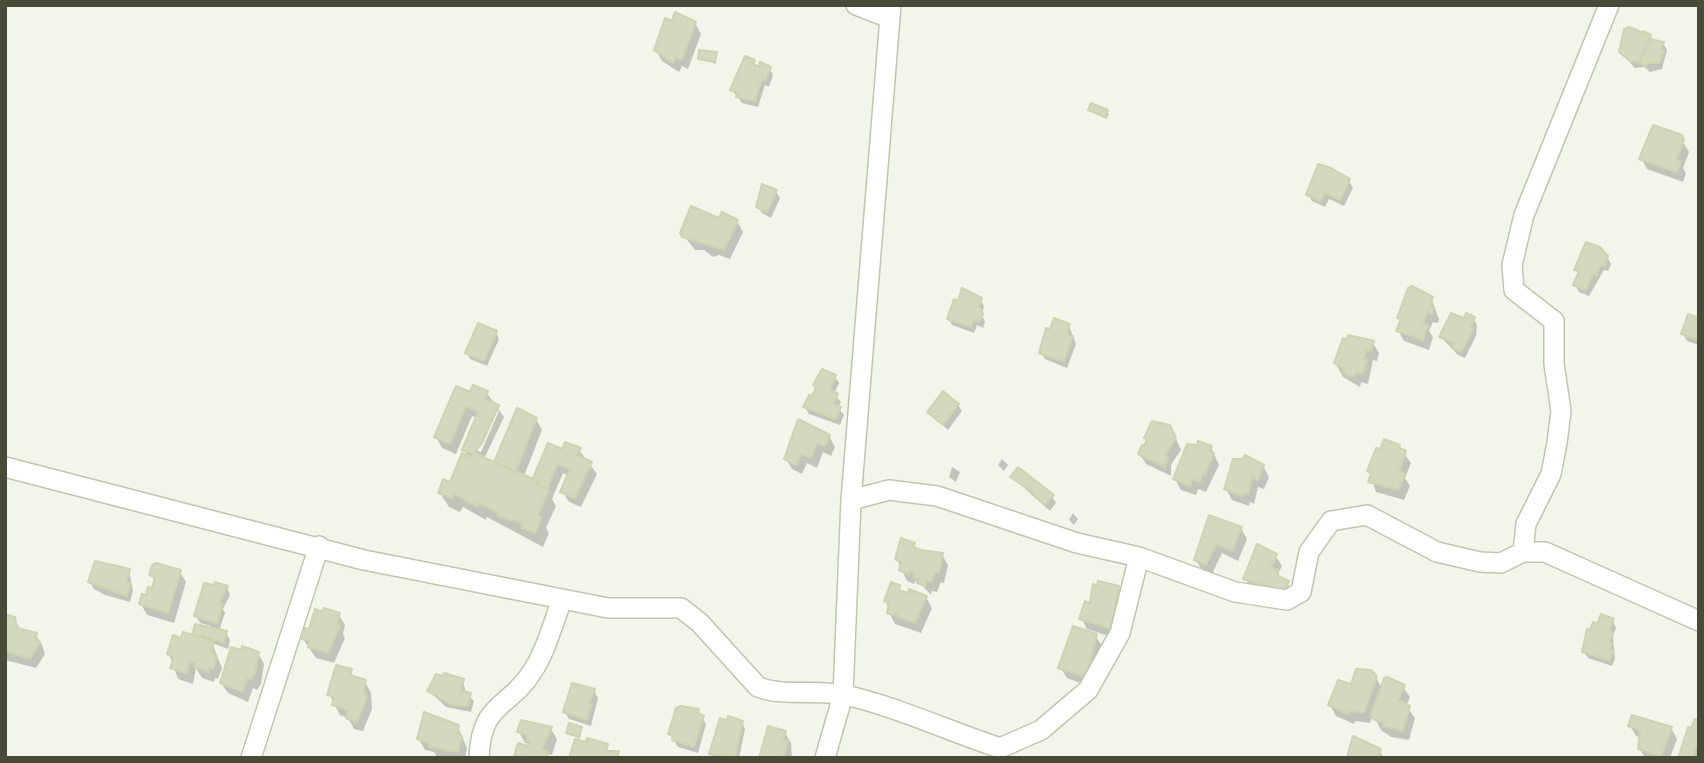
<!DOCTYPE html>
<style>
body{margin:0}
#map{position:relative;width:1704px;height:763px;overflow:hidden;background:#f2f6ea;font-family:"DM Sans",sans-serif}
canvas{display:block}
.frame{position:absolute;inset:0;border:7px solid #474b37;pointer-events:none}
</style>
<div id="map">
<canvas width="1704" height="763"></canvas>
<div class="frame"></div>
</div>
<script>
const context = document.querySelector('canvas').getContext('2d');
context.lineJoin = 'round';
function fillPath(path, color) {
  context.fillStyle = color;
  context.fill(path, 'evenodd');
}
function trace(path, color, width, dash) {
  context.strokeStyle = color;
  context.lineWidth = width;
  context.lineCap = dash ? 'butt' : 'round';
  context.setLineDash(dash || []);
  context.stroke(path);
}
const shadow = new Path2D(`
 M672 23H695L701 34 688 69 682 66 679 72 662 61 656 50Z
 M1649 36 1652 41 1663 43 1667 50 1662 69 1650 72 1644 67 1635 68 1621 52Z
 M715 54 716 64 699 58Z
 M753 61 757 68H769L773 75 769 87 765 85 758 107 742 103 732 90Z
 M1090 110 1107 111 1109 114 1106 119Z
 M1680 137 1689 152 1683 168 1686 173 1683 182 1647 169 1641 158Z
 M1349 181 1353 188 1344 206 1329 199 1325 207 1312 201 1308 194Z
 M776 191 780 198 771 218 762 213 758 207Z
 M720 220 737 221 743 232 730 259 719 255 713 257 704 250H695L682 233Z
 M1607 257 1611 264 1608 271 1604 270 1589 296 1579 292 1575 285 1579 275 1576 270Z
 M963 290 980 299 984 306 982 315 985 322 983 328 977 325 974 333 952 325 949 319Z
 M1431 298 1439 319 1438 323 1433 322 1429 331 1433 337 1429 350 1404 341 1398 330 1401 322 1399 318Z
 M1473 318 1477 325 1476 336 1465 358 1458 355 1441 337Z
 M1699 320V345L1687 341 1683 334Z
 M1069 326 1076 344 1067 368 1045 359 1041 353Z
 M496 332 499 339 487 366 470 359 467 353Z
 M1344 340 1373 343 1379 353 1377 361 1373 360 1368 384 1361 382 1360 387 1343 377 1337 366Z
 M835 377 839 383 834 394 841 402 838 408 844 415 840 425 809 414 805 407Z
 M487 393 504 417 484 459 495 464 536 419 542 430 524 476 534 481 549 445 563 451 579 450 597 474 581 507 569 502 562 491 569 476 563 473 552 499 556 506 546 528 549 533 543 547 487 517 486 520 463 507 460 512 449 507 440 493 451 485 468 458 464 450 477 418 472 416 456 454 442 448 436 437 471 394ZM495 411H499L481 452 477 451Z
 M958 405 962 411 948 430 929 412Z
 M1172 430 1181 450 1171 465V476L1146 464 1140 454Z
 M829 436 835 447 831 456 823 452 817 468 807 463 802 474 792 469 786 459Z
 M1399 446 1411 463 1405 478 1410 486 1404 500 1376 492 1369 471Z
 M1211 447 1219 465 1206 492 1198 489 1196 495 1181 490 1175 479Z
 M1002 459 1008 465 1004 471 998 465Z
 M1263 466 1269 477 1264 489 1258 487 1254 504 1250 502 1249 506 1232 500 1226 489Z
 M952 467 960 472 956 482 949 477Z
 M1012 477 1052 496 1056 503 1050 511Z
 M1073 513 1078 519 1074 525 1069 520Z
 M1210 517 1241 528 1247 539 1238 561 1222 553 1212 574 1202 571 1196 560Z
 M914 544 917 550 942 555 948 565 944 583 941 582 937 592 932 591 931 595 919 582 915 581 914 584 907 581 897 559Z
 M1275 555 1282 566 1278 574 1294 593 1251 589 1245 578Z
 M129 570 133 591 130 602 105 595 94 589 90 582Z
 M180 572 186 582 174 623 147 615 141 604 155 582 151 574Z
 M899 587 902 592 926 597 932 608 921 633 895 624 889 613 886 601Z
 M227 588 230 595 223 609 225 613 219 631 226 633 230 640 228 649 212 643 222 668 218 679 215 678 214 682 202 678 196 668 193 684 178 679 169 654 182 640 196 638 194 634 210 629 211 626 200 623 196 616Z
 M1118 588 1124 599 1118 639 1087 629 1081 618 1098 589Z
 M5 615 14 618 20 629 36 635 42 645 45 654 36 668 5 660Z
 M339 615 345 625 343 634 345 638 334 663 316 658 303 639 310 631Z
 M1613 621 1616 628 1613 636 1615 659 1612 666 1588 658 1584 652 1598 626Z
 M1095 635 1102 646 1091 687 1067 678 1060 667Z
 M258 653 264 664 261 684 257 690 253 688 248 702 228 693 221 683Z
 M350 671 355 679 365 682 371 693 372 709 363 731 354 729 348 718 340 715 329 694Z
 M1376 677 1382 689 1403 687 1410 697 1406 706 1415 718 1409 740 1391 737 1381 730 1373 714 1370 723 1355 721 1354 724 1336 716 1330 705 1352 687Z
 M463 681 466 693 474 701 471 712 446 707 429 691Z
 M594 691 598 698 591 726 569 719 565 712Z
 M698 711 706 724 698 753 678 747 670 734Z
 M742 722 745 729 739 758H714L711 754Z
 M1699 723 1698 758H1682L1681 755Z
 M1630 726 1671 728 1677 739 1670 758H1645L1640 749 1641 738 1636 736Z
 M458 727 467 748 465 758 437 757 434 752 425 750 419 739Z
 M551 729 557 739 552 755 548 754 550 758H517L516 756 530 744 525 743 519 732Z
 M581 729 580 739 568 733Z
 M785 733 791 743 792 758H760Z
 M1380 750 1383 758 1349 756Z`);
const building = new Path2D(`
 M675 12 696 22 682 60 676 57 673 63 654 50 665 18 672 21Z
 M1629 27 1641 32 1642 35 1643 31 1651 35 1639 62 1630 61 1619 52 1624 29Z
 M1650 39 1664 42 1661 49 1664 51 1659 63H1648L1646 66 1640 63Z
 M699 50 717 52 715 62 698 59Z
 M745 56 755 60 753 64 759 67 760 62 771 67 765 81 762 79 755 101 736 97 738 93 730 90Z
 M1091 103 1108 110 1105 117 1088 110Z
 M1653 125 1682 135 1684 140 1676 160 1681 161 1677 172 1639 159Z
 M1318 164 1331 168 1350 179 1340 200 1325 193 1321 201 1306 195Z
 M762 184 777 190 767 212 756 207Z
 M691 206 719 218 722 212 738 220 724 250 682 237 680 233Z
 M1586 242 1600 247 1608 256 1605 266 1601 264 1597 275 1593 274 1586 290 1573 285 1579 271 1574 270Z
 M1412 286 1433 297 1430 306 1434 307 1432 314 1427 312 1423 323 1428 325 1423 340 1396 331 1401 319 1397 318 1408 288Z
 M962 288 982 298 979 306 983 314 979 322 974 319 971 327 947 319 954 299 958 301Z
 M1451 313 1464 318 1466 313 1475 317 1471 327 1474 328 1461 352 1452 348 1454 343 1439 337Z
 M1688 314 1699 318V340L1681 334Z
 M1054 318 1070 324 1067 334 1073 336 1064 362 1039 353 1046 328 1050 329Z
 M478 323 497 331 484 361 465 353Z
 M1348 335 1374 341 1371 351 1367 350 1364 359 1368 360 1362 374 1356 372 1354 377 1342 373 1344 369 1334 363 1343 338 1347 340Z
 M822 369 836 375 830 390 838 394 834 404 841 407 836 419 803 407 809 395 812 396 816 387 813 385Z
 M473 385 488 391 485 399 499 405 482 443 474 454 462 450 478 412 466 406 450 444 434 437 456 386 470 392Z
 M943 391 959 404 943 425 927 412Z
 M517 408 537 418 516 471 494 462Z
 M798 419 830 435 825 446 817 443 811 458 801 454 796 465 784 459Z
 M1152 421 1170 425 1176 438 1165 455 1168 457 1165 467 1138 454 1142 445 1144 446 1147 439 1144 438Z
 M1384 439 1400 445 1399 448 1406 451 1399 471 1405 474 1398 490 1368 482 1371 473 1367 471 1376 448 1380 449Z
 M1198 441 1212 446 1210 452 1214 453 1205 474 1203 473 1200 482 1192 479 1190 486 1173 479 1187 444 1197 445Z
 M565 442 581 448 577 455 592 462 575 498 560 492 570 469 557 464 547 489 537 484 538 481 533 478 548 443 562 449Z
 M462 453 471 457 474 453 538 481 537 484 549 490 538 515 542 517 535 533 521 528 522 523 497 516 499 513 479 503 478 507 454 494 452 498 438 493 443 479 450 482Z
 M1245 455 1264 465 1258 480 1252 477 1248 494 1244 493 1243 496 1224 489 1233 459H1243Z
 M1018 467 1054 495 1045 505 1033 495 1034 493 1010 477Z
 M1209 515 1242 527 1232 551 1216 544 1206 565 1194 560Z
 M901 538 915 543 913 547 921 550 943 553 939 573 935 572 931 582 926 581 925 586 917 583 920 579 913 577 915 573 909 571V575L899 570 901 562 895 559Z
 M1257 544 1277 554 1271 567 1278 570V576L1289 581 1285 592 1243 579Z
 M95 561 130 569 126 582 130 583 127 596 88 582Z
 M156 563 181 570 168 613 139 604 142 594 146 595 148 587 152 588 155 577 149 575 152 565Z
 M1098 581 1119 586 1112 629 1079 619 1085 601 1090 603 1093 584 1097 586Z
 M215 582 228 586 219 603 223 604 217 623 194 616 204 583 214 585Z
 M891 582 900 585 899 590 908 593 909 589 927 596 915 623 896 616 898 612 893 615 887 613 889 603 884 601Z
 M324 608 340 613 337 625 340 626 328 653 308 647 310 641 302 639 305 628 309 629 315 609 322 612Z
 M5 614 15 617 17 628 37 633 35 640 40 642 30 659 5 651Z
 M1601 614 1614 619 1609 631 1613 633 1609 642 1612 644 1609 650 1613 651 1609 660 1582 652 1587 629 1590 630 1593 622 1597 624Z
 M195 624 227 631 224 643 202 635 201 637 192 635Z
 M1073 626 1097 634 1086 677 1058 668Z
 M183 632 214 642 211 651 217 656 213 669 209 668 208 672 194 667 195 662 190 661 187 674 170 668 174 657 167 654 173 635 181 638Z
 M242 646 259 652 255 673 251 680 247 678 243 692 220 683 231 647 241 650Z
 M336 665 352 669 350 675 366 680 364 690 367 697 357 722 346 718 348 710 332 705 334 697 327 695Z
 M1356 669 1371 670 1377 676 1364 713 1350 711 1348 714 1328 705 1338 680 1351 684Z
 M444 673 464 679 460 696 464 691 471 693 468 706 452 705 427 691 436 674 443 676Z
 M1387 677 1405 685 1398 700 1410 706 1403 731 1383 726 1384 723 1373 719 1371 715 1384 678Z
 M572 683 595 689 589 703 592 704 587 720 563 712Z
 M681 706 699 709 698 713 704 716 694 747 672 740 673 736 668 734 676 708Z
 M424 712 459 725 457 734 462 736 458 752 429 747V743L417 739Z
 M1632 715 1672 727 1661 757 1638 749 1640 730 1628 726Z
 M728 716 743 721 735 758 709 754 720 718 727 720Z
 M1695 719 1699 721V748L1696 747 1692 758H1684L1679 756 1688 727 1691 728Z
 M521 720 552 727 542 749 548 751 546 758 514 756 518 743 528 746 530 741 526 740 527 735 517 732Z
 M569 723 582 727 579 737 566 733Z
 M768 726 786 731 783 740 788 741 783 758H759Z
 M1353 736 1381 749 1378 755 1381 758 1347 757Z
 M587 738 608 744 606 751H619L617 758H569L575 739 586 742Z`);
const minor = new Path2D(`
 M856 5 889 18
 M5 467 364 560 608 608H681L700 623 758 687C785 697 816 689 845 695 898 707 948 731 1000 748L1041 730 1088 690 1120 633 1139 557 1235 592 1287 600 1301 592 1309 552 1331 521 1367 515 1437 552 1480 562 1501 563 1523 552H1545L1699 621
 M851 500 889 490 937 496 1077 543 1139 557
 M1523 552 1526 524 1551 474 1557 443 1561 411 1554 364V321L1514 290 1512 265 1524 215 1609 5
 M251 758 319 546
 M479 758C481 701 510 708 532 672 546 651 553 623 562 600
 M825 758 843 695 851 500 891 5`);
fillPath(shadow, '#0003');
fillPath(building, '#d3d9be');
trace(building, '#cdd4b0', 2);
trace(minor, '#c0c6ae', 22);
trace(minor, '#fff', 19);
</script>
